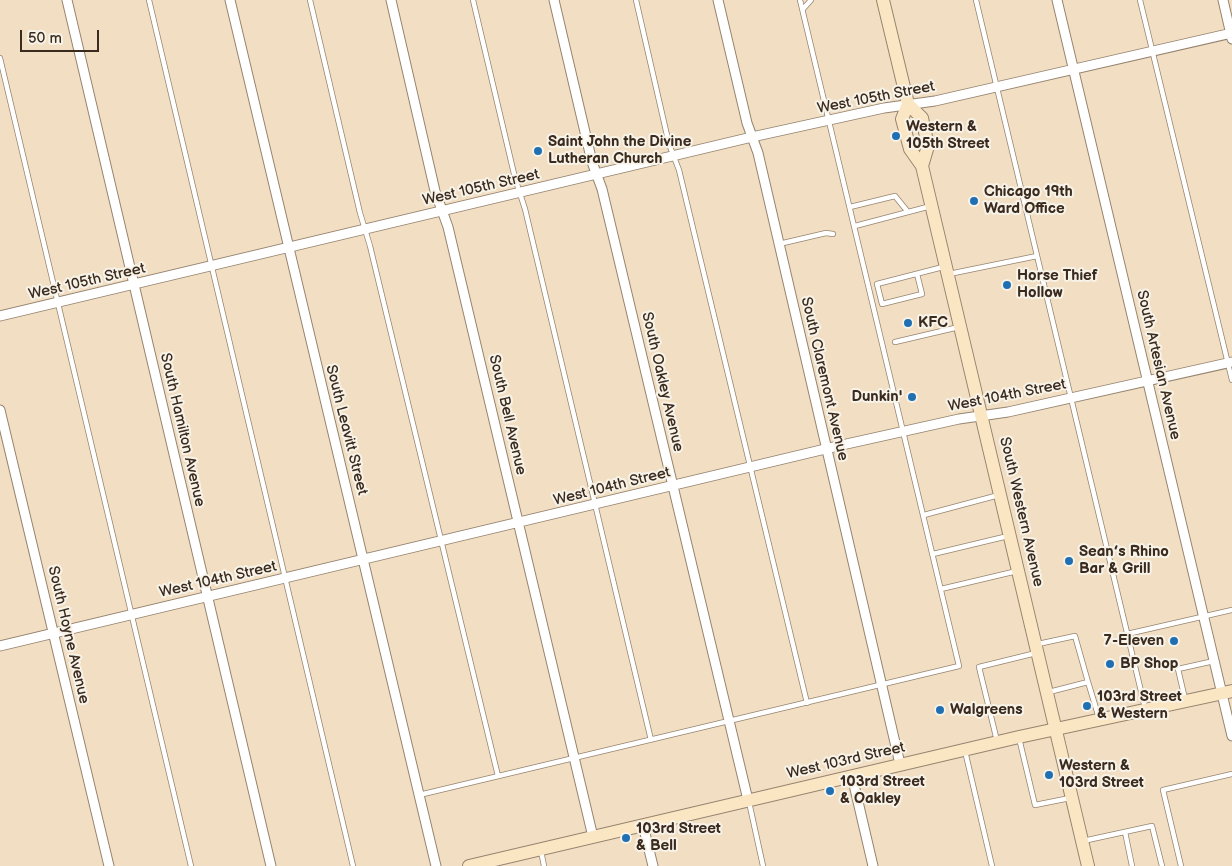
<!DOCTYPE html>
<meta charset="utf-8">
<style>
body{margin:0}
#map{position:relative;width:1232px;height:866px;overflow:hidden;background:#f2dfc3;font-family:"Balsamiq Sans",sans-serif}
canvas{display:block}
.scale{position:absolute;left:20px;top:30px;width:79px;height:22px;box-sizing:border-box;border:2px solid #3b2a1e;border-top:0;padding-left:6px;font-size:15px;line-height:18px;white-space:nowrap;color:#3b2a1e;-webkit-text-stroke:4px #f7f3e8;paint-order:stroke}
</style>
<div id="map">
<canvas width="1232" height="866"></canvas>
<div class="scale">50 m</div>
</div>
<script>
const context = document.querySelector('canvas').getContext('2d');
context.lineJoin = 'round';
function trace(path, color, width, dash) {
  context.strokeStyle = color;
  context.lineWidth = width;
  context.lineCap = dash ? 'butt' : 'round';
  context.setLineDash(dash || []);
  context.stroke(path);
}
function label(font, color, halo, rows, align = 'center') {
  context.font = font + ' "Balsamiq Sans",sans-serif';
  context.lineWidth = 4;
  context.setLineDash([]);
  context.textBaseline = 'middle';
  context.strokeStyle = halo;
  context.fillStyle = color;
  for (const [text, x, y, turn = 0] of rows) {
    context.save();
    context.translate(x, y);
    context.rotate((+turn || 0) * Math.PI / 180);
    context.textAlign = isNaN(turn) ? turn : align;
    if (halo) context.strokeText(text, 0, 0);
    context.fillText(text, 0, 0);
    context.restore();
  }
}
const lane = new Path2D(`
 M149 0 353 866
 M310 0 360 213 370 246 498 776
 M473 0 515 178 525 209 651 740
 M636 0 669 144 679 170 807 703
 M976 0 1145 708
 M1140 0 1232 380
 M803 9 811 0
 M0 58 191 866
 M850 207 895 196 908 212
 M855 226 931 206
 M779 244 826 233 833 234
 M917 274 922 294 882 304 877 284 943 267
 M949 274 1037 256
 M895 342 959 327
 M924 515 999 495
 M933 554 1008 536
 M941 589 1017 571
 M1127 634 1232 610
 M1038 644 1075 636 1088 682
 M1049 692 1088 682 1099 718
 M1185 699 1178 669 1214 661
 M1019 738 1035 805 1070 798
 M997 741 979 667 1036 653
 M965 751 992 866
 M419 795 959 666 800 0
 M749 802 763 866
 M1125 832 1132 866
 M1083 841 1152 826 1162 866
 M541 851 544 866
 M1181 866 1163 790 1232 774`);
const street = new Path2D(`
 M67 0 271 866
 M230 0 436 866
 M391 0 435 191 448 227 593 837
 M554 0 592 162 602 189 748 800
 M718 0 747 123 758 153 900 764
 M1057 0 1232 736
 M1223 0 1232 39
 M0 316 752 137 884 108 935 101 1232 33
 M0 410 109 866
 M0 646 842 445 959 419 1008 412 1232 362
 M852 776 873 866
 M643 825 653 866`);
const secondary = new Path2D(`
 M883 0 908 104 902 119 910 149 922 166 1088 866
 M908 104 922 118 928 146 922 166
 M469 866 1019 737 1232 691`);
const markers = [
 [896,136,5,"#1f6fb2"],
 [538,151,5,"#1f6fb2"],
 [974,201,5,"#1f6fb2"],
 [1007,285,5,"#1f6fb2"],
 [908,323,5,"#1f6fb2"],
 [912,397,5,"#1f6fb2"],
 [1069,561,5,"#1f6fb2"],
 [1174,641,5,"#1f6fb2"],
 [1110,664,5,"#1f6fb2"],
 [1087,706,5,"#1f6fb2"],
 [940,710,5,"#1f6fb2"],
 [1049,775,5,"#1f6fb2"],
 [830,791,5,"#1f6fb2"],
 [626,838,5,"#1f6fb2"]
];
const streetNames = [
 ["West 105th Street",876,98,-11],
 ["West 105th Street",481,188,-13],
 ["West 105th Street",87,282,-13],
 ["South Artesian Avenue",1158,365,77],
 ["South Claremont Avenue",824,379,77],
 ["South Oakley Avenue",662,382,77],
 ["West 104th Street",1007,396,-11],
 ["South Bell Avenue",507,415,77],
 ["South Hamilton Avenue",182,430,77],
 ["South Leavitt Street",346,430,76],
 ["West 104th Street",612,487,-14],
 ["South Western Avenue",1021,512,77],
 ["West 104th Street",218,580,-13],
 ["South Hoyne Avenue",68,635,77],
 ["West 103rd Street",846,761,-13]
];
const poiNames = [
 ["Western &",906,127],
 ["105th Street",906,144],
 ["Saint John the Divine",548,142],
 ["Lutheran Church",548,159],
 ["Chicago 19th",984,192],
 ["Ward Office",984,209],
 ["Horse Thief",1017,276],
 ["Hollow",1017,293],
 ["KFC",918,323],
 ["Dunkin'",902,397,"right"],
 ["Sean’s Rhino",1079,552],
 ["Bar & Grill",1079,569],
 ["7-Eleven",1164,641,"right"],
 ["BP Shop",1120,664],
 ["103rd Street",1097,697],
 ["& Western",1097,714],
 ["Walgreens",950,710],
 ["Western &",1059,766],
 ["103rd Street",1059,783],
 ["103rd Street",840,782],
 ["& Oakley",840,799],
 ["103rd Street",636,829],
 ["& Bell",636,846]
];
trace(lane, '#968470', 6);
trace(street, '#968470', 11);
trace(secondary, '#968470', 14);
trace(lane, '#fff', 4.5);
trace(street, '#fff', 9);
trace(secondary, '#fbe6c4', 12);
for (const [x, y, r, color] of markers) {
  const dot = new Path2D();
  dot.arc(x, y, r, 0, 2 * Math.PI);
  context.fillStyle = color;
  context.fill(dot);
  trace(dot, '#f7f3e8', 2);
}
label('15px', '#3b2a1e', '#f7f3e8', streetNames);
label('bold 15px', '#3b2a1e', '#f7f3e8', poiNames, 'left');
</script>
